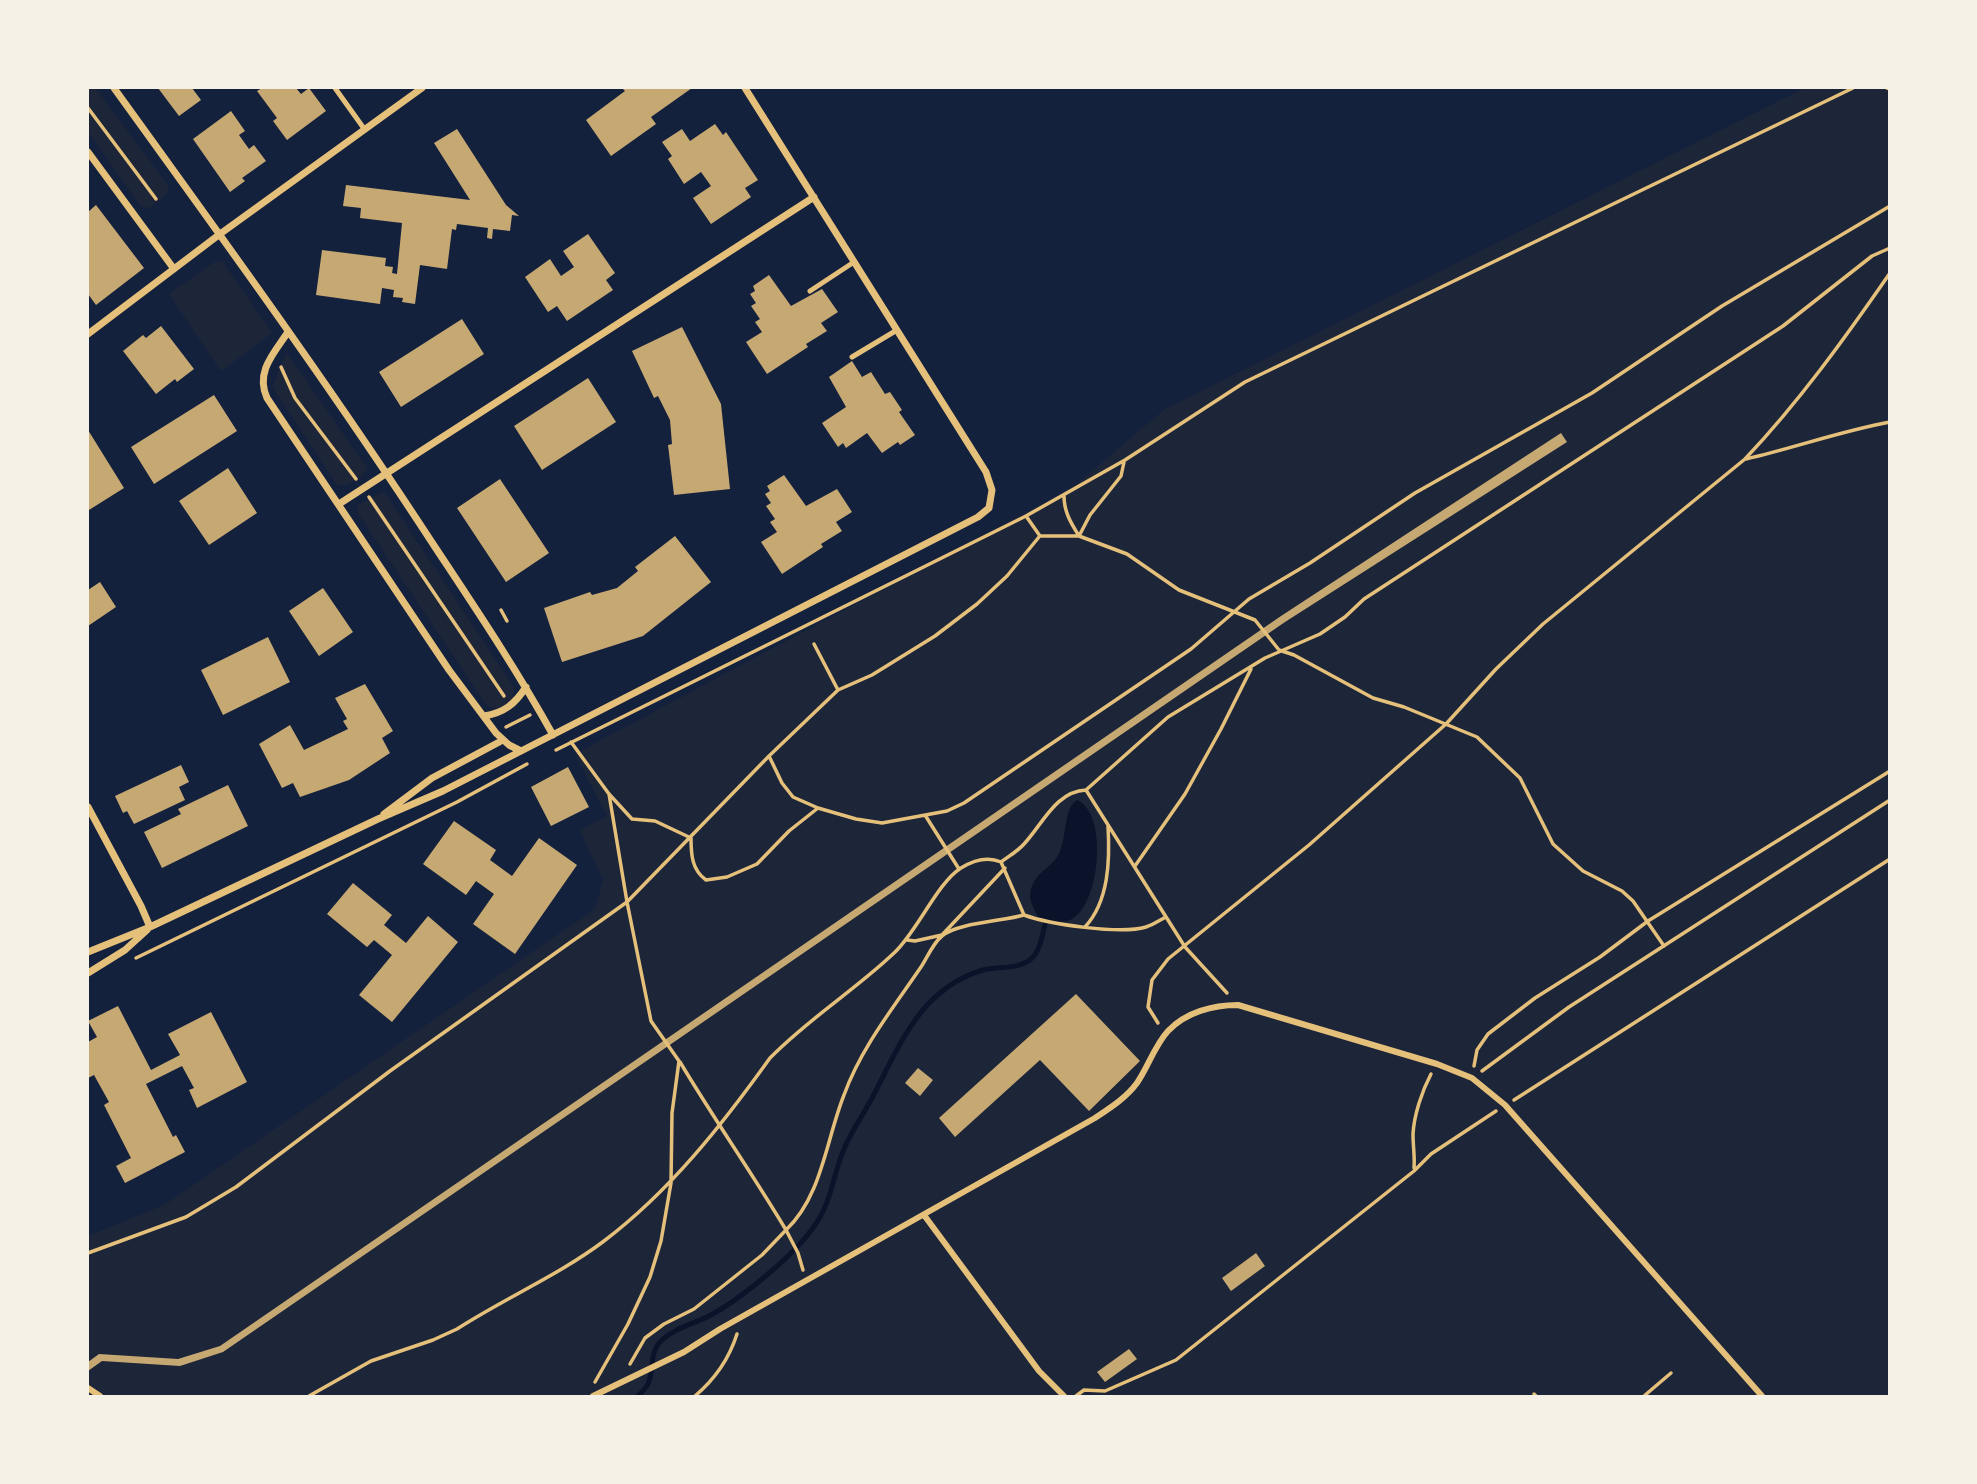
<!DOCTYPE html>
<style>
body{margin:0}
#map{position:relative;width:1977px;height:1484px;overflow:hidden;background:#14213d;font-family:"Titillium Web",sans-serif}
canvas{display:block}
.frame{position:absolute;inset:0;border:89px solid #f6f1e7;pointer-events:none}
</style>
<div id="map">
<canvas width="1977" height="1484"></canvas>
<div class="frame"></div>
</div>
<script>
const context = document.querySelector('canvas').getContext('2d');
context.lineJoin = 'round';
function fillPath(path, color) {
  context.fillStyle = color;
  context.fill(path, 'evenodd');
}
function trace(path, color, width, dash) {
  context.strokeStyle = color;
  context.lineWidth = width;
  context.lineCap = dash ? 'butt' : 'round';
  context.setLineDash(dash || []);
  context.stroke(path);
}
const green = new Path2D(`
 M88 88H96L169 187 167 194 149 208 141 207 88 132Z
 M1805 88H1889V1396H88V1236L164 1205 595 909 603 880 580 830 607 816 575 754 1072 488 1165 409Z
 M216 261 223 262 272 333 221 371 169 294Z
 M287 353 367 468C363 478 347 487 337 485L272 387Z
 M382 492 385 493 513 686C518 698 506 708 495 709L487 706 357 512 358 505Z`);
const water = new Path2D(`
 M1077 800C1109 813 1100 908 1070 920 1061 924 1048 919 1038 917 1033 906 1027 899 1032 886 1037 872 1050 868 1057 857 1068 841 1062 809 1077 800Z`);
const stream = new Path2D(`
 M638 1396C641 1393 646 1388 648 1384 655 1369 648 1353 662 1340 675 1328 693 1324 709 1316 741 1299 792 1257 813 1228 833 1200 832 1177 844 1149 851 1132 863 1115 872 1098 889 1066 904 1030 929 1003 944 988 962 976 983 970 999 966 1021 970 1033 957 1042 947 1043 929 1047 917`);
const building = new Path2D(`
 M158 88H192L201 100 179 116Z
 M262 88H296L301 94 309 88 326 111 287 140 273 121 277 118 257 91Z
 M622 88H692L651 117 656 124 611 156 586 120 625 91Z
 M231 111 245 131 239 135 249 149 254 145 266 161 242 178 245 181 230 192 193 139Z
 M715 124 723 135 726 132 758 180 745 188 751 197 711 224 693 198 711 186 701 172 684 184 668 159 672 156 662 142 682 129 690 141Z
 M457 129 506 205 519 216 512 215 510 231 493 229 492 239 487 238 488 228 457 224 456 230 452 229 447 269 420 265 415 304 402 302 403 298 393 297 394 290 382 288 380 304 316 295 322 250 386 258 385 266 393 267 392 273 397 274 402 223 360 218 361 208 343 206 346 185 470 200 434 143Z
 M96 205 144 268 96 305 88 294V212Z
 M588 234 615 273 606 280 613 290 567 321 557 306 548 312 525 277 550 259 561 276 574 267 563 251Z
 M769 275 791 306 822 289 838 312 821 323 827 331 806 344 808 347 767 374 746 342 762 332 755 322 760 319 751 306 756 303 750 294 755 291 753 286Z
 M462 319 484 354 401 407 379 372Z
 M161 326 194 369 177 382 175 379 156 394 123 351 143 335 146 338Z
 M682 327 721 404 730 489 674 495 668 445 672 444 670 420 658 396 654 398 632 351Z
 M852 361 862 377 871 372 885 394 890 392 902 410 899 412 915 435 900 445 898 442 882 453 867 433 846 448 843 443 838 447 822 423 846 407 829 377Z
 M588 378 616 422 542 470 514 426Z
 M214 395 237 431 154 484 131 447Z
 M88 430 124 488 89 510 88 507Z
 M1561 433 1567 442 1285 622 223 1352 180 1366 102 1361 88 1371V1362L99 1354 178 1359 220 1346 1281 616Z
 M228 468 257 513 209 545 179 501Z
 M784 475 806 506 837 489 852 512 836 522 842 531 821 544 823 547 782 574 761 542 777 532 770 522 775 519 766 506 771 503 765 494 770 491 767 486Z
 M500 479 549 553 506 582 457 508Z
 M675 536 711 582 643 636 562 662 544 608 590 592 592 595 617 588 638 571 635 567Z
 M100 582 116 607 88 626V590Z
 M323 588 353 632 319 656 289 611Z
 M268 637 290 682 223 715 201 670Z
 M365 684 393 731 382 738 390 753 349 780 300 797 293 783 282 788 259 744 290 725 304 750 348 729 343 721 347 719 335 698Z
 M181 765 189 782 179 787 185 800 134 824 127 811 123 813 115 796Z
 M568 767 589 807 551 826 531 787Z
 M228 785 248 826 162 868 144 832 181 814 178 809Z
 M454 821 496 850 490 860 512 876 539 838 577 865 515 954 473 924 494 894 476 881 466 895 423 864Z
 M353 883 392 915 384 925 406 943 428 916 458 942 392 1022 359 995 392 955 374 940 367 947 327 914Z
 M1076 994 1140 1061 1089 1111 1040 1060 955 1137 939 1118Z
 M118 1006 151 1070 180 1055 168 1034 211 1012 247 1082 197 1108 189 1090 194 1088 182 1066 146 1084 173 1137 176 1135 185 1152 125 1183 116 1166 131 1158 104 1105 109 1102 94 1075 88 1078V1042L97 1037 88 1021Z
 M918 1068 933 1080 920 1096 905 1083Z
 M1256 1253 1265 1266 1231 1291 1222 1278Z
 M1129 1349 1137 1359 1105 1382 1097 1372Z`);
const path = new Path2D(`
 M1887 88 1890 89
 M88 108 156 199
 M281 367 295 398 356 479
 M1746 459C1794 448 1841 431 1890 422
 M1064 496C1064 512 1071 523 1079 536L1090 515 1121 476 1124 462
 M369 497 504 696
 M1026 516 1125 460 1245 382 1853 88
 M501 610 507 621
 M814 644 838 690
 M506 727 530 715
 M571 742 609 794 632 819 655 821 691 838C691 855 692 870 706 880L727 877 757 864 789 831 818 808
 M556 750 1026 516 1040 536H1079L1127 554 1179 590 1255 620 1279 650 1294 655 1373 698 1404 707 1477 737 1520 778 1553 844 1583 871 1622 891 1633 901 1664 946
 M769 756 838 690 872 675 935 636 977 604 1007 576 1039 537
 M1086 790 1185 947 1227 993
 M925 815 959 869
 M1001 862 1024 915C1049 924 1120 935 1146 927 1153 925 1160 920 1166 917
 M1135 866 1185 794 1221 729 1251 669
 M1085 927C1109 901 1110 860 1108 826
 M907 940 915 941 942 935 1005 868
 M136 958 457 802 527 764
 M1158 1023 1148 1007 1152 980 1168 959 1309 845 1446 724 1496 669 1543 624 1745 459C1799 402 1845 338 1890 273
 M680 1062C714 1119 752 1173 786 1230 822 1196 826 1140 844 1095 861 1048 893 1008 921 967 927 958 933 943 942 936 956 923 1004 921 1024 915
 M1474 1066 1477 1050 1488 1034 1535 998 1600 957 1648 921 1890 771
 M1482 1071 1569 1007 1890 800
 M1514 1100 1890 859
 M1414 1168C1415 1157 1413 1146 1413 1134 1414 1115 1422 1091 1431 1074
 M88 1253 186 1217 236 1187 390 1071 627 902 769 756 782 783 793 797 818 808 856 819 882 823 947 811 964 803 1191 649 1249 599 1310 563 1415 493 1592 393 1722 306 1890 206
 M630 1364 645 1338 664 1324 694 1309 762 1255 786 1230 798 1253 803 1270
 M595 1382 628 1324 650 1277 661 1241 671 1183 672 1113 679 1061 651 1021 627 902 609 794
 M1534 1394 1536 1396
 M309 1396 371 1361 433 1340 457 1329C505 1298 559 1275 604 1241 670 1191 722 1125 770 1058 809 1018 854 991 894 953 917 932 937 883 961 868 974 860 987 856 1001 862 1009 856 1018 851 1024 844 1042 825 1056 791 1086 790L1168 717 1265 658 1320 634 1345 617 1364 599 1783 326 1872 256 1890 248
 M695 1396C714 1380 729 1359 737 1334
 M1076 1396 1084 1390 1105 1391 1176 1360 1414 1171 1431 1154 1496 1111
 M1644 1396 1671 1373`);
const service = new Path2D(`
 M335 88 365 130
 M810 291 854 262
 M852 357 897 330`);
const pedestrian = new Path2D(`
 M924 1215 1039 1371 1064 1396
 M88 1388 100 1396
 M593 1396 684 1352 720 1329 1095 1118C1110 1108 1126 1098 1137 1083 1148 1067 1155 1045 1168 1031 1186 1012 1213 1005 1238 1005L1437 1064 1472 1078 1505 1105 1762 1396`);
const minor = new Path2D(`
 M114 88C223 239 333 390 435 547 476 609 517 670 553 735
 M88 152 174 269
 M288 332C274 353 255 372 267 398L449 670 496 733 509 745 521 751
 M88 334 220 234 422 88
 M339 504 814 197
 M484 716C504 713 515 704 526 687
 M88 807 141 906 150 927
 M384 814 432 778 503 740
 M88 952 150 927 378 819 443 791 978 517 989 508 992 490 986 472 745 88
 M88 973 125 950 147 930`);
fillPath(green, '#1d2539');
fillPath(water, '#0b132b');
trace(stream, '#0b132b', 5);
fillPath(building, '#c6a872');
trace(path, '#e5c07b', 3.5);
trace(service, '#e5c07b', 5);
trace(pedestrian, '#e5c07b', 6);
trace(minor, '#e5c07b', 7);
</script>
